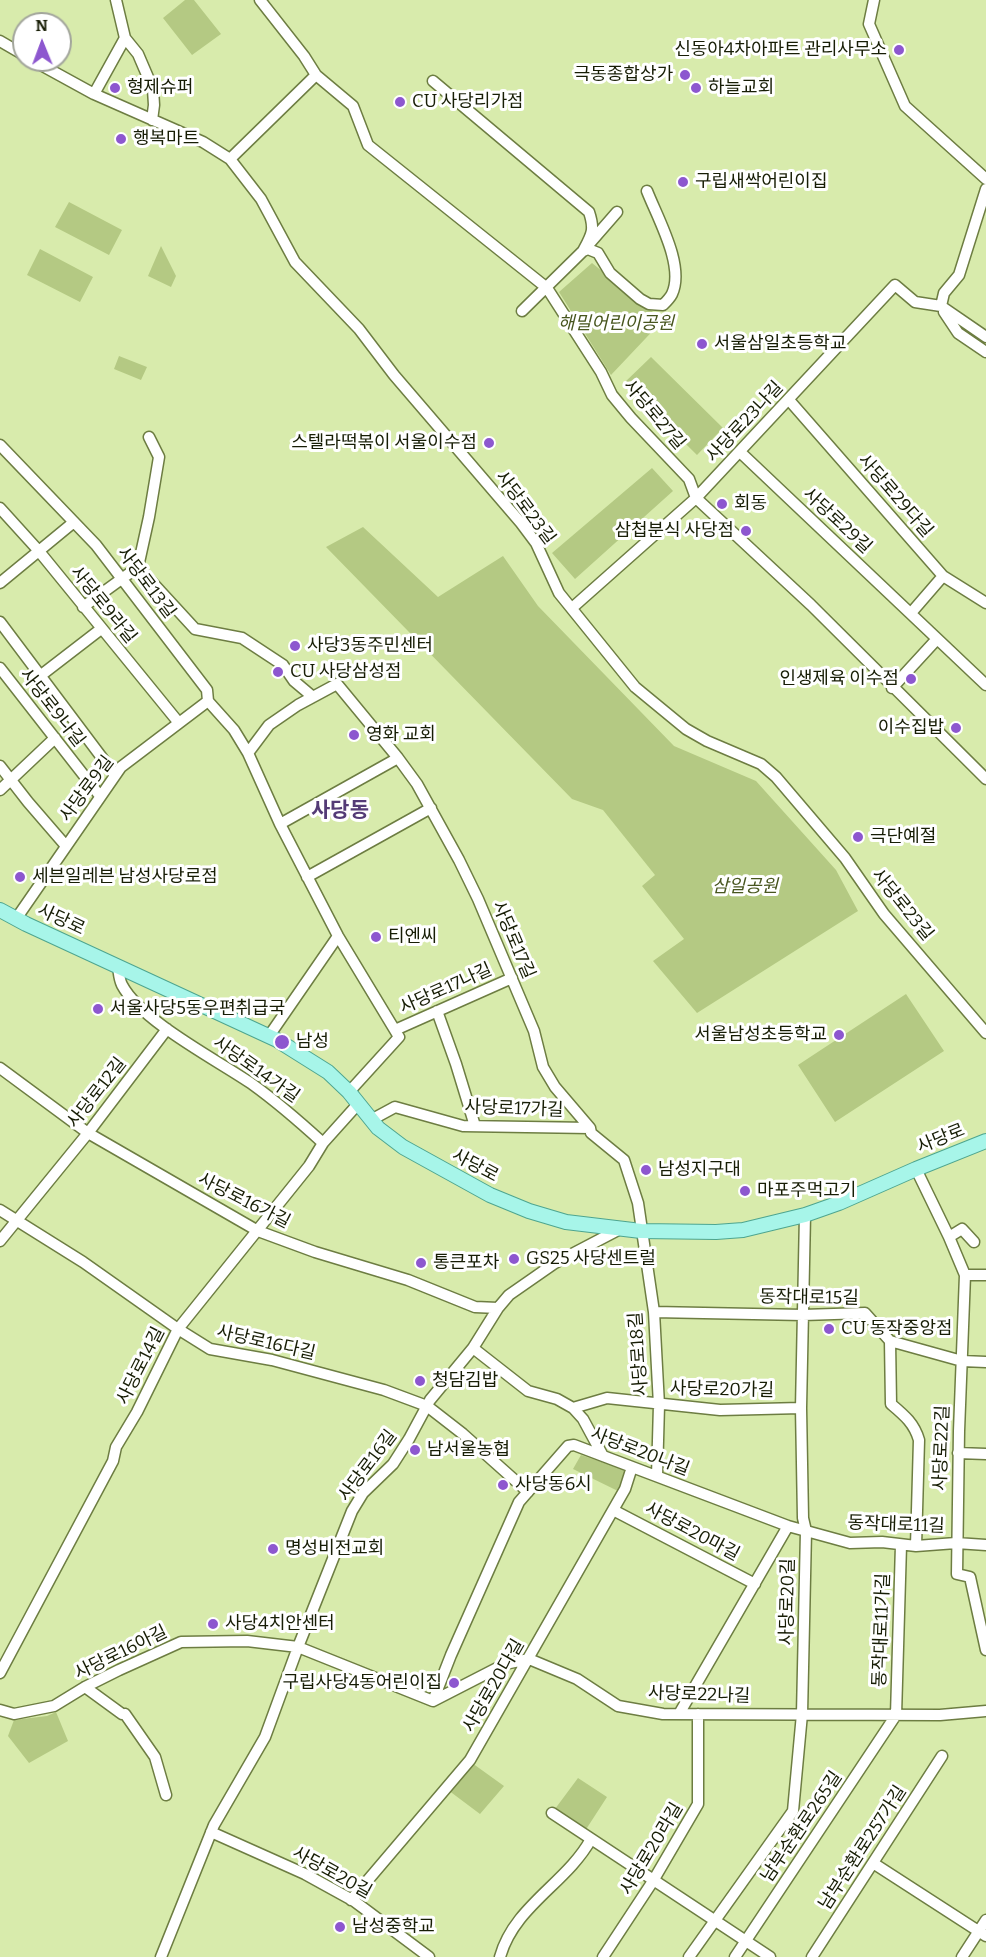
<!DOCTYPE html>
<meta charset="utf-8">
<style>
body{margin:0}
#map{position:relative;width:986px;height:1957px;overflow:hidden;background:#d8ebac;font-family:Bitter,serif}
canvas{display:block}
.north{position:absolute;left:12px;top:12px;width:60px;height:60px;box-sizing:border-box;background:#fff;border:2px solid #a2a59b;border-radius:50%;rotate:359deg;font-size:16px;font-weight:700;line-height:24px;text-align:center;color:#171d05}
.north::after{content:'';display:block;margin:auto;width:21px;height:27px;background:#8d57cf;clip-path:polygon(50% 0,100% 100%,50% 72%,0 100%)}
</style>
<div id="map">
<canvas width="986" height="1957"></canvas>
<div class="north">N</div>
</div>
<script>
const context = document.querySelector('canvas').getContext('2d');
context.lineJoin = 'round';
function fillPath(path, color) {
  context.fillStyle = color;
  context.fill(path, 'evenodd');
}
function trace(path, color, width, dash) {
  context.strokeStyle = color;
  context.lineWidth = width;
  context.lineCap = dash ? 'butt' : 'round';
  context.setLineDash(dash || []);
  context.stroke(path);
}
function label(font, color, halo, rows, align = 'center') {
  context.font = font + ' Bitter,"Noto Sans KR",serif';
  context.lineWidth = 6;
  context.setLineDash([]);
  context.textBaseline = 'middle';
  context.strokeStyle = halo;
  context.fillStyle = color;
  for (const [text, x, y, turn = 0] of rows) {
    context.save();
    context.translate(x, y);
    context.rotate((+turn || 0) * Math.PI / 180);
    context.textAlign = isNaN(turn) ? turn : align;
    if (halo) context.strokeText(text, 0, 0);
    context.fillText(text, 0, 0);
    context.restore();
  }
}
const green = new Path2D(`
 M185 0H194L221 34 192 55 163 18Z
 M69 202 122 230 109 255 55 227Z
 M161 246 176 276 171 287 148 276Z
 M40 249 93 277 80 302 27 275Z
 M592 263 663 320 611 375 559 292Z
 M119 356 147 367 141 380 114 369Z
 M651 357 723 428 697 455 624 383Z
 M652 468 673 491 575 579 552 553Z
 M363 527 438 597 503 556 538 606 674 746 756 781 836 870 858 911 697 1013 653 961 684 939 642 886 655 875 603 810 572 799 326 547Z
 M906 994 944 1051 835 1122 798 1065Z
 M581 1455 625 1470 620 1492 573 1469Z
 M56 1712 68 1741 29 1763 8 1736 14 1720 47 1716Z
 M472 1763 504 1786 480 1814 448 1790Z
 M578 1778 607 1797 583 1834 552 1813Z`);
const minor = new Path2D(`
 M116 0 125 38 138 54 153 89 154 105 152 120
 M260 0 304 56 316 75 353 106 368 145 547 288 601 372 612 395 631 418 689 479 696 498 811 605 986 779
 M874 0 869 24 905 106 986 179
 M0 41 24 55
 M32 60 94 94 203 142 230 159 261 199 295 262 359 329 394 375 521 523 536 543 559 593 635 687 686 729 707 741 761 764 776 777 845 858 884 914 986 1033
 M433 81 589 212C595 230 592 234 583 251
 M94 94 125 38
 M230 159 316 75
 M583 251 588 249 598 253 610 273 640 299 649 304 663 305C666 302 670 298 672 294 685 266 658 219 647 191
 M941 306 944 293 959 275 986 189
 M522 311 583 251 617 212
 M944 312 958 333 986 352
 M789 400 943 576 986 603
 M149 437 159 457 149 517 138 567 195 629 242 638 283 665 294 681 313 697
 M0 445 96 545 207 690 208 701 234 730 248 753 280 824 338 936 399 1037 349 1092
 M740 452 986 685
 M0 508 38 550 179 723
 M0 583 74 522
 M83 607 138 567
 M572 608 696 498 895 285 915 302 941 306 986 337
 M911 613 943 576
 M0 622 115 775
 M0 668 100 796
 M40 676 101 629
 M892 688 937 639
 M248 753 269 725 298 705 337 684 398 758 417 784 459 860 478 899 534 1031 543 1067 555 1087 590 1128 591 1133 624 1160 638 1203 654 1312 659 1405 657 1476
 M0 766 28 802 66 846
 M0 790 55 738
 M280 824 398 758
 M307 877 431 808
 M16 919 121 767 208 701
 M118 967C119 973 119 979 122 985 141 1021 217 1060 252 1084 277 1102 300 1122 323 1143
 M437 1011 456 1064 475 1126
 M395 1030 512 978
 M269 1036 338 936
 M0 1068 88 1133 258 1231 315 1252 408 1280 475 1307 498 1308
 M371 1120 395 1107 463 1126 590 1128
 M916 1169 949 1237 965 1275 959 1431 957 1574 970 1577 986 1650
 M0 1210 83 1262 178 1329 210 1349 272 1360 384 1390 427 1406 463 1434 528 1492
 M949 1237 962 1229 974 1242
 M0 1241 88 1133 167 1029
 M965 1275H986
 M654 1312 803 1315 865 1313 890 1341 962 1361 986 1362
 M890 1341 891 1404C904 1415 914 1423 919 1440L916 1546
 M473 1348 528 1391 557 1399 573 1408 583 1419 603 1456
 M573 1408 607 1398 720 1410 801 1408
 M958 1453 986 1454
 M613 1510 755 1584
 M0 1673 113 1461 116 1447 137 1412 178 1329 309 1166 323 1143 358 1104
 M85 1687 122 1714
 M433 1701 451 1655 519 1502 568 1446 574 1445 788 1526 850 1543 882 1542 916 1546 956 1543 986 1545
 M0 1710 14 1714 54 1706 85 1687 119 1670 181 1642 247 1641 298 1647 433 1701 505 1664 529 1659 577 1679 618 1706 663 1714 940 1715 986 1711
 M125 1714 155 1757 166 1795
 M679 1714 788 1526
 M552 1813 770 1957
 M211 1832 305 1874 354 1901 429 1957
 M873 1863 986 1936
 M351 1900 470 1760 625 1489 632 1467
 M161 1957 214 1825 265 1737 298 1647 352 1511 363 1493 393 1464 409 1439 430 1400 473 1348 498 1308 509 1295 555 1263 620 1229
 M500 1957C514 1906 567 1883 591 1839
 M603 1957 653 1881 698 1804V1714
 M689 1957 793 1811 802 1714 806 1531 803 1518 801 1408 805 1215
 M735 1957 896 1715 901 1545
 M812 1957 942 1756
 M962 1957 986 1920`);
const major = new Path2D(`
 M0 910 26 924 277 1040 328 1072 349 1092 378 1128 403 1147 490 1195 529 1211 566 1222 641 1231 716 1232 743 1230 805 1215 839 1203 916 1169 986 1141`);
const markers = [
 [899,50,6,"#8d57cf"],
 [685,75,6,"#8d57cf"],
 [115,88,6,"#8d57cf"],
 [696,88,6,"#8d57cf"],
 [400,102,6,"#8d57cf"],
 [121,139,6,"#8d57cf"],
 [683,182,6,"#8d57cf"],
 [702,344,6,"#8d57cf"],
 [489,443,6,"#8d57cf"],
 [722,504,6,"#8d57cf"],
 [746,531,6,"#8d57cf"],
 [295,646,6,"#8d57cf"],
 [278,672,6,"#8d57cf"],
 [911,679,6,"#8d57cf"],
 [956,728,6,"#8d57cf"],
 [354,735,6,"#8d57cf"],
 [858,837,6,"#8d57cf"],
 [20,877,6,"#8d57cf"],
 [376,937,6,"#8d57cf"],
 [98,1009,6,"#8d57cf"],
 [839,1035,6,"#8d57cf"],
 [282,1042,8,"#8d57cf"],
 [646,1170,6,"#8d57cf"],
 [745,1191,6,"#8d57cf"],
 [514,1259,6,"#8d57cf"],
 [421,1263,6,"#8d57cf"],
 [829,1329,6,"#8d57cf"],
 [420,1381,6,"#8d57cf"],
 [415,1450,6,"#8d57cf"],
 [503,1485,6,"#8d57cf"],
 [273,1549,6,"#8d57cf"],
 [213,1624,6,"#8d57cf"],
 [454,1683,6,"#8d57cf"],
 [340,1927,6,"#8d57cf"]
];
const poiNames = [
 ["신동아4차아파트 관리사무소",887,50,"right"],
 ["극동종합상가",673,75,"right"],
 ["형제슈퍼",127,88],
 ["하늘교회",708,88],
 ["CU 사당리가점",412,102],
 ["행복마트",133,139],
 ["구립새싹어린이집",695,182],
 ["서울삼일초등학교",714,344],
 ["스텔라떡볶이 서울이수점",477,443,"right"],
 ["회동",734,504],
 ["삼첩분식 사당점",734,531,"right"],
 ["사당3동주민센터",307,646],
 ["CU 사당삼성점",290,672],
 ["인생제육 이수점",899,679,"right"],
 ["이수집밥",944,728,"right"],
 ["영화 교회",366,735],
 ["극단예절",870,837],
 ["세븐일레븐 남성사당로점",32,877],
 ["티엔씨",388,937],
 ["서울사당5동우편취급국",110,1009],
 ["서울남성초등학교",827,1035,"right"],
 ["남성",296,1042],
 ["남성지구대",658,1170],
 ["마포주먹고기",757,1191],
 ["GS25 사당센트럴",526,1259],
 ["통큰포차",433,1263],
 ["CU 동작중앙점",841,1329],
 ["청담김밥",432,1381],
 ["남서울농협",427,1450],
 ["사당동6시",515,1485],
 ["명성비전교회",285,1549],
 ["사당4치안센터",225,1624],
 ["구립사당4동어린이집",442,1683,"right"],
 ["남성중학교",352,1927]
];
const parkNames = [
 ["해밀어린이공원",616,324],
 ["삼일공원",745,887]
];
const streetNames = [
 ["사당로27길",654,415,50],
 ["사당로23나길",745,422,-47],
 ["사당로29다길",895,496,49],
 ["사당로23길",525,508,53],
 ["사당로29길",837,521,43],
 ["사당로13길",146,583,53],
 ["사당로9라길",103,605,51],
 ["사당로9나길",52,708,52],
 ["사당로9길",87,789,-53],
 ["사당로23길",902,905,51],
 ["사당로",61,920,25],
 ["사당로17길",513,940,67],
 ["사당로17나길",446,989,-24],
 ["사당로14가길",256,1070,35],
 ["사당로12길",97,1093,-52],
 ["사당로17가길",514,1109,2],
 ["사당로",941,1139,-22],
 ["사당로",475,1166,28],
 ["사당로16가길",244,1201,27],
 ["동작대로15길",809,1298,1],
 ["사당로16다길",266,1343,13],
 ["사당로18길",639,1354,-94],
 ["사당로14길",141,1366,-63],
 ["사당로20가길",722,1390,1],
 ["사당로22길",942,1448,-88],
 ["사당로20나길",640,1452,21],
 ["사당로16길",368,1466,-53],
 ["동작대로11길",896,1525,2],
 ["사당로20마길",692,1532,28],
 ["사당로20길",788,1602,-89],
 ["동작대로11가길",882,1630,-88],
 ["사당로16아길",121,1653,-26],
 ["사당로20다길",494,1686,-60],
 ["사당로22나길",699,1695,2],
 ["남부순환로265길",802,1827,-56],
 ["남부순환로257가길",863,1848,-57],
 ["사당로20라길",652,1849,-59],
 ["사당로20길",332,1873,29]
];
const quarterNames = [
 ["사당동",340,811]
];
fillPath(green, '#b4c983');
trace(minor, '#6d7d42', 13);
trace(major, '#4ea58f', 16);
trace(minor, '#fff', 10);
trace(major, '#a7f5e9', 14);
for (const [x, y, r, color] of markers) {
  const dot = new Path2D();
  dot.arc(x, y, r, 0, 2 * Math.PI);
  context.fillStyle = color;
  context.fill(dot);
  trace(dot, '#fff', 2);
}
label('18px', '#171d05', '#fff', poiNames, 'left');
label('italic 18px', '#47551e', '#fff', parkNames);
label('18px', '#171d05', '#fff', streetNames);
label('bold 21px', '#543b76', '#fff', quarterNames);
</script>
